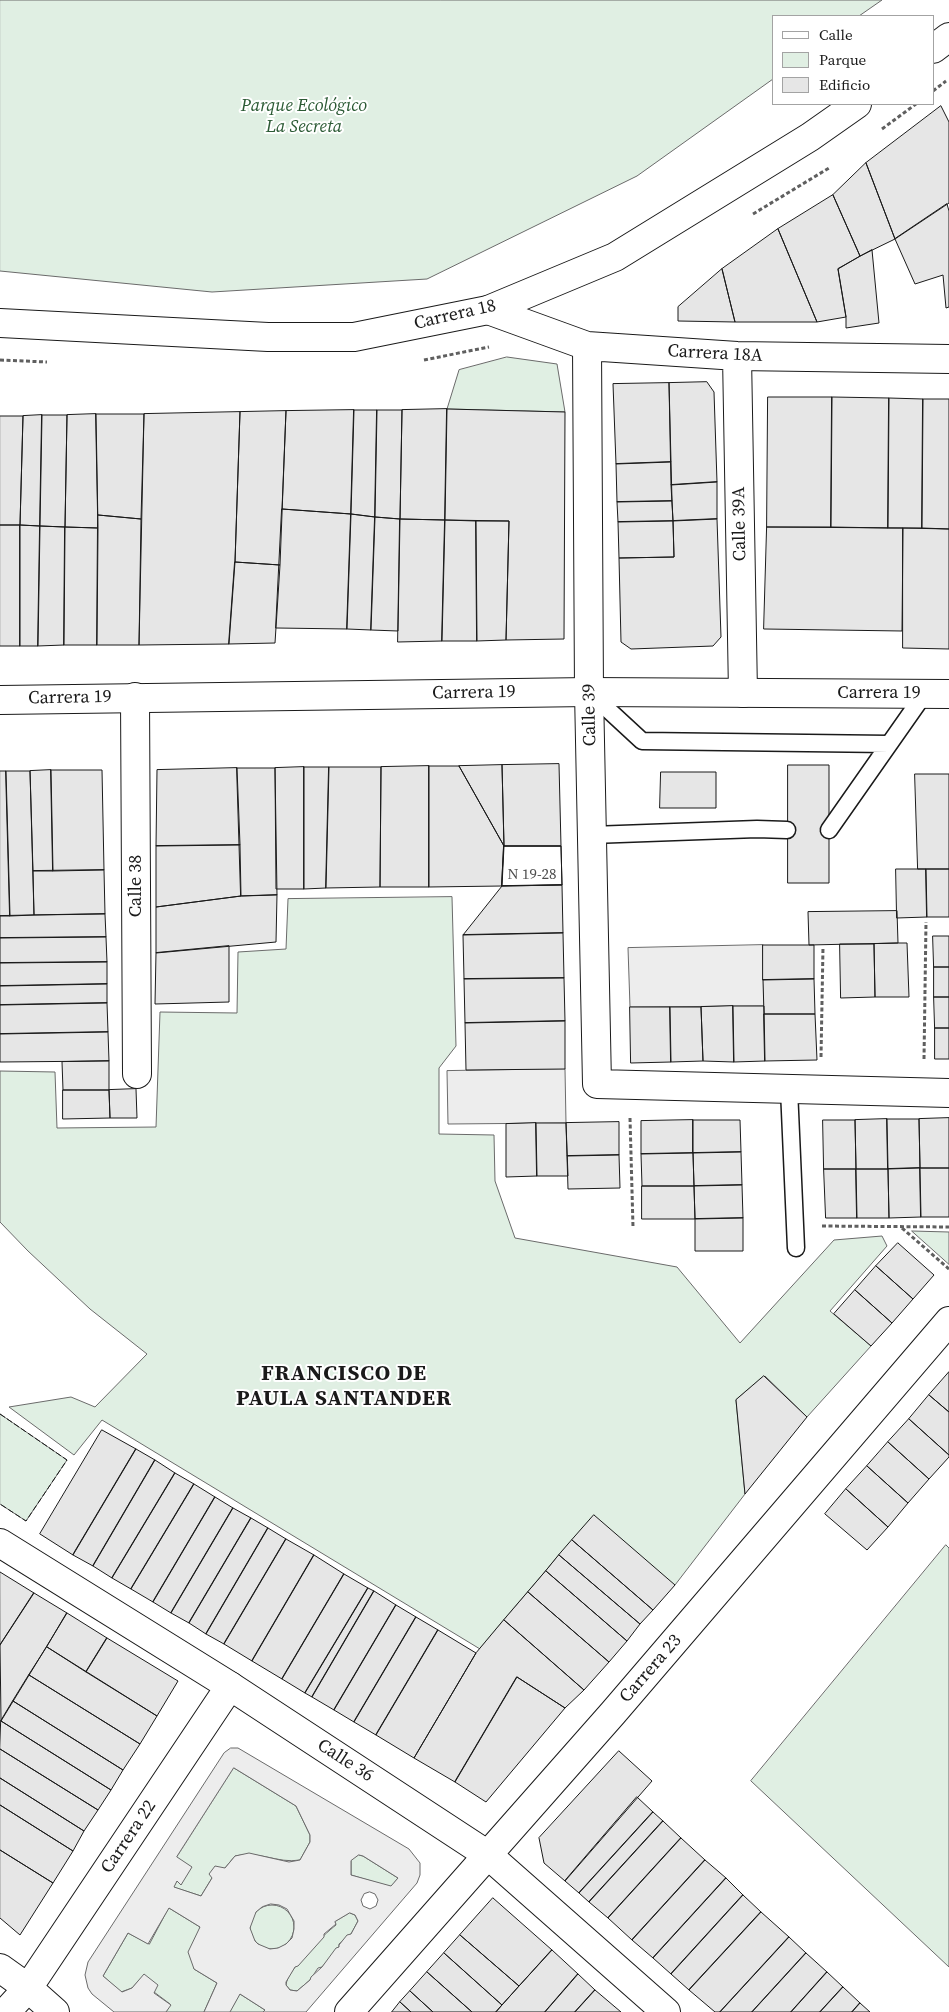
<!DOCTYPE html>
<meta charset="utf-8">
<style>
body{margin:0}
#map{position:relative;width:949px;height:2012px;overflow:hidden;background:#fff;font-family:"Source Serif 4",serif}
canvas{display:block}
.legend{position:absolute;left:772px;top:15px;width:162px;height:90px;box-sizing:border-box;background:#fff;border:1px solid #a3a3a3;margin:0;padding:6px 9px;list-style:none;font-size:15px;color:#1a1a1a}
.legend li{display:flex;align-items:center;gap:10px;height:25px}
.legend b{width:25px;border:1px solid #a3a3a3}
</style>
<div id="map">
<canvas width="949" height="2012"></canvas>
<ul class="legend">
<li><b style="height:6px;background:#fff"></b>Calle</li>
<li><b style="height:14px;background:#e0efe3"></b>Parque</li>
<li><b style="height:14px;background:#e6e6e6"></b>Edificio</li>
</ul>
</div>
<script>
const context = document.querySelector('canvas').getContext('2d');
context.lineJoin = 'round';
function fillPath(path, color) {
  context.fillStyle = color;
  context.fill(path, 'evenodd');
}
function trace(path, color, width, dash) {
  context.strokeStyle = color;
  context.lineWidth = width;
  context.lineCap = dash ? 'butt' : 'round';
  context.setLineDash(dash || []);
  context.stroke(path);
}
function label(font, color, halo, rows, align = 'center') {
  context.font = font + ' "Source Serif 4",serif';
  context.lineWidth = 4;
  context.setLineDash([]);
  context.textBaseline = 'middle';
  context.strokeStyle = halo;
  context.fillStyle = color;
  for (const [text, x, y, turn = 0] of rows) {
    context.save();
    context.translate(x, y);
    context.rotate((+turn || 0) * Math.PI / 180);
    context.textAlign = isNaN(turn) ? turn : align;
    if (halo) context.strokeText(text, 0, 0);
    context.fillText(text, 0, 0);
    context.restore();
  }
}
const green = new Path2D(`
 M0 0H882L859 16H773V79L637 176 427 279 212 292 0 271Z
 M507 357 557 364 565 412 447 409 459 370Z
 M452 897 456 1046 439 1068V1134L494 1135 495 1181 515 1238 677 1267 740 1343 834 1240 882 1236 887 1246 830 1311 871 1346 807 1417 765 1376 736 1400 745 1494 675 1585 559 1555 480 1649 102 1420 74 1455 9 1407 71 1397 95 1407 147 1354 90 1309 28 1251 0 1222V1071L55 1072 57 1128 156 1127 160 1012 237 1013 238 952 286 949 288 899Z
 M912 1231 949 1232V1264Z
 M0 1414 67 1460 26 1521 0 1504Z
 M946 1545 949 1548V1967L751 1781Z
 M234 1768 296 1806 310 1835V1842L300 1860C278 1864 258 1850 235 1856L225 1868 212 1878 201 1896 173 1887 177 1881 181 1885 177 1857Z
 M359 1855 363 1856 398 1878 391 1887 351 1875V1860Z
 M250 1927a22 22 0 1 1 44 0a22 22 0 1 1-44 0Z
 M169 1908 200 1927 194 1969 217 1983 204 2012H166L170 2004 154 1992 144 1975 132 1988 121 1992 103 1976 128 1933 149 1944Z
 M350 1913 355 1915 358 1921 351 1934 339 1944V1947L322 1967 318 1968 310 1980 297 1991 290 1990 286 1985C287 1970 323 1935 336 1925L335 1922Z
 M240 1994 265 2010 263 2012H230Z`);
const parking = new Path2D(`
 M763 945 764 1006 630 1007 628 948Z
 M565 1069 566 1123 448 1124 447 1071Z
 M231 1748H238L409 1849 420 1863V1875L417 1883 306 2012H263L265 2010 240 1994 230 2012H204L217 1983 194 1969 188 1952 200 1927 169 1908 148 1944 128 1933 103 1976 122 1992 132 1988 144 1974 158 1985 154 1993 171 2005 166 2012H114L92 1994 88 1988 85 1975 88 1962 224 1753ZM234 1768 296 1806 310 1835V1842L300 1860 289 1862 249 1853 235 1856 225 1868 215 1866 209 1874 212 1878 201 1896 174 1887 177 1881 181 1885 192 1867 177 1857ZM359 1855 363 1856 398 1878 391 1886 351 1875V1861ZM370 1892 375 1894 378 1900 376 1906 370 1909 363 1906 361 1900 364 1894ZM271 1904 279 1905 287 1909 294 1921V1929L292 1938 286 1944 278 1948 270 1949 258 1944 255 1941 250 1928 256 1912 262 1907ZM350 1913 355 1915 358 1921 351 1934 347 1935 339 1945V1947L336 1948 322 1967 311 1977 310 1980 297 1991 290 1990 286 1985V1982L295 1967 298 1966 324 1937V1934L336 1924 335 1922Z`);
const building = new Path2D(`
 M941 106 949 122V203L895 239 866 163Z
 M866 163 895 239 860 256 833 195Z
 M833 195 860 256 838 269 846 317 817 322 778 229Z
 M947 204 949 211V307L946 308 943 275 915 284 895 239Z
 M778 229 817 322H735L722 269Z
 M872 250 879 323 846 328V317L838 269Z
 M722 269 735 322 678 321V307Z
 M707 382 714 392 717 482 671 485 669 383Z
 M669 383 671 462 616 464 613 384Z
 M768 397H832L831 527H767Z
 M832 397 889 398 888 528 831 527Z
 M889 398 923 399 922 528H888Z
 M923 399H949V529L922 528Z
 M447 409 445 520 400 519 402 410Z
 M447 409 565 412 564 639 506 640 509 521 445 520Z
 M354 410H377L375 517 351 514Z
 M354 410 351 514 282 509 286 411Z
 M377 410H402L400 519 375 517Z
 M286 411 280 565 235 562 240 412Z
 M240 412 235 562 229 644 139 645 144 414Z
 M96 414H144L141 519 98 515Z
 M96 414 98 528 65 527 67 415Z
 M42 415H67L65 527 40 526Z
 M42 415 40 526 20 525 23 416Z
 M0 416H23L20 525H0Z
 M671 462 672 501 617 502 616 464Z
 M717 482V519L673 521 671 485Z
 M672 501 673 521 618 522 617 502Z
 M282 509 351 514 347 629 276 628Z
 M351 514 375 517 371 630 347 629Z
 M98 515 141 519 139 645H97Z
 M375 517 400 519 398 631 371 630Z
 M400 519 445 520 442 641 398 642Z
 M717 519 721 637 713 646 631 649 621 642 619 558 674 557 673 521Z
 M445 520 476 521 477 641H442Z
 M476 521H509L506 640 477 641Z
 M673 521 674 557 619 558 618 522Z
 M0 525H20V646H0Z
 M20 525 40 526 38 646H20Z
 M40 526 65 527 64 645 38 646Z
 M65 527 98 528 97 645H64Z
 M767 527 903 528 902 631 764 629Z
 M903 528 949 529V649L903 648Z
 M235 562 280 565 275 643 229 644Z
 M559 764 561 846H504L502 765Z
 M502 765 504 846 459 766Z
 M788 765H829V883H788Z
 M429 766V887H380L381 767Z
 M429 766H459L504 846 502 886 429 887Z
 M304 767V889H276L275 768Z
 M304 767H329L326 888 304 889Z
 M329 767H381L380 887 326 888Z
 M237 768 240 845 156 846 157 770Z
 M237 768H275L277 895 241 896Z
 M51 770H102L104 870 53 871Z
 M51 770 53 871H33L30 771Z
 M0 771H6L10 916H0Z
 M6 771H30L34 915 10 916Z
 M661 772H716V808H660Z
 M915 774H949V869H918Z
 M240 845 241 896 156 907V846Z
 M504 846H561L562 885 502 886Z
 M504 846H561L562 885 502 886Z
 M896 869H926L927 917 897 918Z
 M926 869H949V917H927Z
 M104 870 105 914 34 915 33 871Z
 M562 885 563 933 463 935 502 886Z
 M277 895 276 942 156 953V907L241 896Z
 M897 911 898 943 809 945 808 912Z
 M105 914 106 937 0 938V916Z
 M563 933 564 978 464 979 463 935Z
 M933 936H949V967H934Z
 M106 937 107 962 0 963V938Z
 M898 943H907L909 997H875L874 944Z
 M840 944H874L875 997 841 998Z
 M763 945H814V979L763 980Z
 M229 946V1002L155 1004 156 953Z
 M107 962V984L0 986V963Z
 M934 967H949V997H934Z
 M564 978 565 1021 465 1023 464 979Z
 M814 979 815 1014H764L763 980Z
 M107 984V1003L0 1005V986Z
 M934 997H949V1028H935Z
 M107 1003 108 1032 0 1034V1005Z
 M733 1006 734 1062 703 1061 701 1007Z
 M733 1006H764L765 1061 734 1062Z
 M630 1007H670L671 1062 631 1063Z
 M670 1007H701L703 1061 671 1062Z
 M764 1014H815L817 1060 765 1061Z
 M565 1021V1069L466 1070 465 1023Z
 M935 1028H949V1059H935Z
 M108 1032 109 1061 0 1062V1034Z
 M109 1061V1090H63L62 1062Z
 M136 1089 137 1118H110L109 1090Z
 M63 1090H109L110 1118 63 1119Z
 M949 1118V1168H920L919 1119Z
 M887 1119H919L920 1168 888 1169Z
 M887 1119 888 1169H856L855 1120Z
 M693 1120H740L741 1152 693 1153Z
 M693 1120V1153L641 1154V1121Z
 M823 1120H855L856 1169H824Z
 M619 1122V1155L567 1156 566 1123Z
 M536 1123 537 1176 506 1177V1124Z
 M536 1123H566L568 1176H537Z
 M741 1152 742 1185 694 1186 693 1153Z
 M693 1153 694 1186H642L641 1154Z
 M619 1155 620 1188 568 1189 567 1156Z
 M920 1168 921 1217 889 1218 888 1169Z
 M920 1168H949V1217H921Z
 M824 1169H856L857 1218H826Z
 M856 1169H888L889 1218H857Z
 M742 1185 743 1218 695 1219 694 1186Z
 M642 1186H694L695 1219H642Z
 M743 1218V1251H695V1219Z
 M898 1243 934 1275 913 1299 876 1266Z
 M876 1266 913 1299 892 1323 855 1290Z
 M855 1290 892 1323 871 1346 834 1314Z
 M949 1372V1412L929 1395Z
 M764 1376 807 1417 745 1494 736 1400Z
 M929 1395 949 1412V1455L909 1419Z
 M909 1419 949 1455V1457L929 1479 888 1442Z
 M102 1430 136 1449 73 1555 40 1534Z
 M888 1442 929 1479 908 1503 867 1466Z
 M136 1449 155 1460 93 1566 73 1555Z
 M155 1460 175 1473 112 1578 93 1566Z
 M867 1466 908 1503 888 1527 846 1489Z
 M175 1473 194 1484 131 1589 112 1578Z
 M194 1484 215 1497 153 1602 131 1589Z
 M846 1489 888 1527 867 1550 825 1514Z
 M215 1497 233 1508 171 1613 153 1602Z
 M233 1508 251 1518 189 1623 171 1613Z
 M594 1515 675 1585 653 1610 572 1540Z
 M251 1518 268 1528 206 1634 189 1623Z
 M268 1528 286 1539 224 1644 206 1634Z
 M286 1539 314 1555 252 1661 224 1644Z
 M572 1540 653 1610 640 1624 559 1555Z
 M314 1555 344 1574 282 1679 252 1661Z
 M559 1555 640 1624 627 1641 546 1571Z
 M546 1571 627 1641 609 1662 528 1592Z
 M0 1572 34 1593 0 1645Z
 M344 1574 368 1588 305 1693 282 1679Z
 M368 1588 374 1591 312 1697 305 1693Z
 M374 1591 396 1605 334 1710 312 1697Z
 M528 1592 609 1662 584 1690 504 1620Z
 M34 1593 67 1613 1 1721 0 1645Z
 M396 1605 416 1617 354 1722 334 1710Z
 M67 1613 107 1638 86 1672 47 1647Z
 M416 1617 438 1630 376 1735 354 1722Z
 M504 1620 584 1690 565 1708 517 1677 455 1782 414 1758 476 1653Z
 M438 1630 476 1653 414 1758 376 1735Z
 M107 1638 178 1681 157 1716 86 1672Z
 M47 1647 157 1716 140 1744 29 1675Z
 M29 1675 140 1744 123 1770 13 1701Z
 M517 1677 565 1708 486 1802 455 1782Z
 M13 1701 123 1770 111 1790 1 1721Z
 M1 1721 111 1790 98 1810 0 1749Z
 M0 1749 98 1810 84 1831 0 1778Z
 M619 1751 652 1781 565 1881 544 1863 539 1838Z
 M0 1778 84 1831 73 1851 0 1805Z
 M637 1797 653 1812 579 1893 565 1881Z
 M0 1805 73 1851 53 1883 0 1850Z
 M653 1812 663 1821 589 1902 579 1893Z
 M663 1821 681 1838 608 1918 589 1902Z
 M681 1838 705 1860 632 1940 608 1918Z
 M0 1850 53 1883 20 1935 0 1918Z
 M705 1860 726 1878 653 1958 632 1940Z
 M726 1878 743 1895 671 1974 653 1958Z
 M743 1895 761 1912 689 1990 671 1974Z
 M493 1898 552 1950 519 1986 460 1935Z
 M761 1912 789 1937 720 2012H715L689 1990Z
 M460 1935 519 1986 502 2005 444 1953Z
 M789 1937 806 1953 752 2012H720Z
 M552 1950 578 1974 545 2012H496Z
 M444 1953 502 2005 496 2012H472L427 1972Z
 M806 1953 827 1972 791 2012H752Z
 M427 1972 472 2012H433L410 1991Z
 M827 1972 843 1987 820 2012H791Z
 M578 1974 595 1990 575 2012H545Z
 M843 1987 860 2003 852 2012H820Z
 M595 1990 621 2012H575Z
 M410 1991 433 2012H411L400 2002Z
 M400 2002 411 2012H392Z
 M860 2003 870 2012H852Z`);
const path = new Path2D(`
 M933 91 946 81
 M882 129 916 104
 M753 214 829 168
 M0 360 47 362
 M424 360 489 347
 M821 1057 823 947
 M924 1059 926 922
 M630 1118 633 1227
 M822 1226 949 1227
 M902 1228 949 1269`);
const lane = new Path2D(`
 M589 692 642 741 889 744
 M829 830 925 693
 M592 835 757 829 787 830
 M789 1089 796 1248`);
const street = new Path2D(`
 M488 310 587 346 737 356 949 359
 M587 346 589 692 597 1084 949 1093
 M737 356 743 693
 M135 697 137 1074
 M230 1686 488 1855 666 2012`);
const secondary = new Path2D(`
 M0 1543 230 1686 28 1988 6 2012
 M0 1968 28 1988 55 2012
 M349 2012 613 1713 949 1321`);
const primary = new Path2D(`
 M933 49 949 37
 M0 323 268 337H354L488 310 615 257 810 137 857 104
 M0 700 589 692 949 694`);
const fence = new Path2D(`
 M0 1414 67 1460 26 1521 0 1504`);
const numberNames = [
 ["N 19-28",532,875]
];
const parkNames = [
 ["Parque Ecológico",304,106],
 ["La Secreta",304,127]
];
const streetNames = [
 ["Carrera 18",455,315,-13],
 ["Carrera 18A",715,354,3],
 ["Calle 39A",740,524,-91],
 ["Carrera 19",474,693,-1],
 ["Carrera 19",879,693],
 ["Carrera 19",70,698,-1],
 ["Calle 39",590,715,-91],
 ["Calle 38",136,886,-90],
 ["Carrera 23",651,1669,-49],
 ["Calle 36",345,1761,33],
 ["Carrera 22",129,1837,-56]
];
const districtNames = [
 ["FRANCISCO DE",344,1374],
 ["PAULA SANTANDER",344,1399]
];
fillPath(green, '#e0efe3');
trace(green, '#6a6a6a', 1);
fillPath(parking, '#ededed');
trace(parking, '#6a6a6a', 1);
fillPath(building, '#e6e6e6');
trace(building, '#1a1a1a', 1);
trace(lane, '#1a1a1a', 19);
trace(street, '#1a1a1a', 30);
trace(secondary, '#1a1a1a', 30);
trace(primary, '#1a1a1a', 30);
trace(path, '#5f5f5f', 3, [4, 2.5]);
trace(lane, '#fff', 16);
trace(street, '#fff', 28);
trace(secondary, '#fff', 28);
trace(primary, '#fff', 28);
trace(fence, '#1a1a1a', 1, [6, 2.5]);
label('15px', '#4d4d4d', null, numberNames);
label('italic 18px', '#2b5a34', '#fff', parkNames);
label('18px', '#1a1a1a', '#fff', streetNames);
context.letterSpacing = '1px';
label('bold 22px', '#1a1a1a', '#fff', districtNames);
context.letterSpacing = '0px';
</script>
